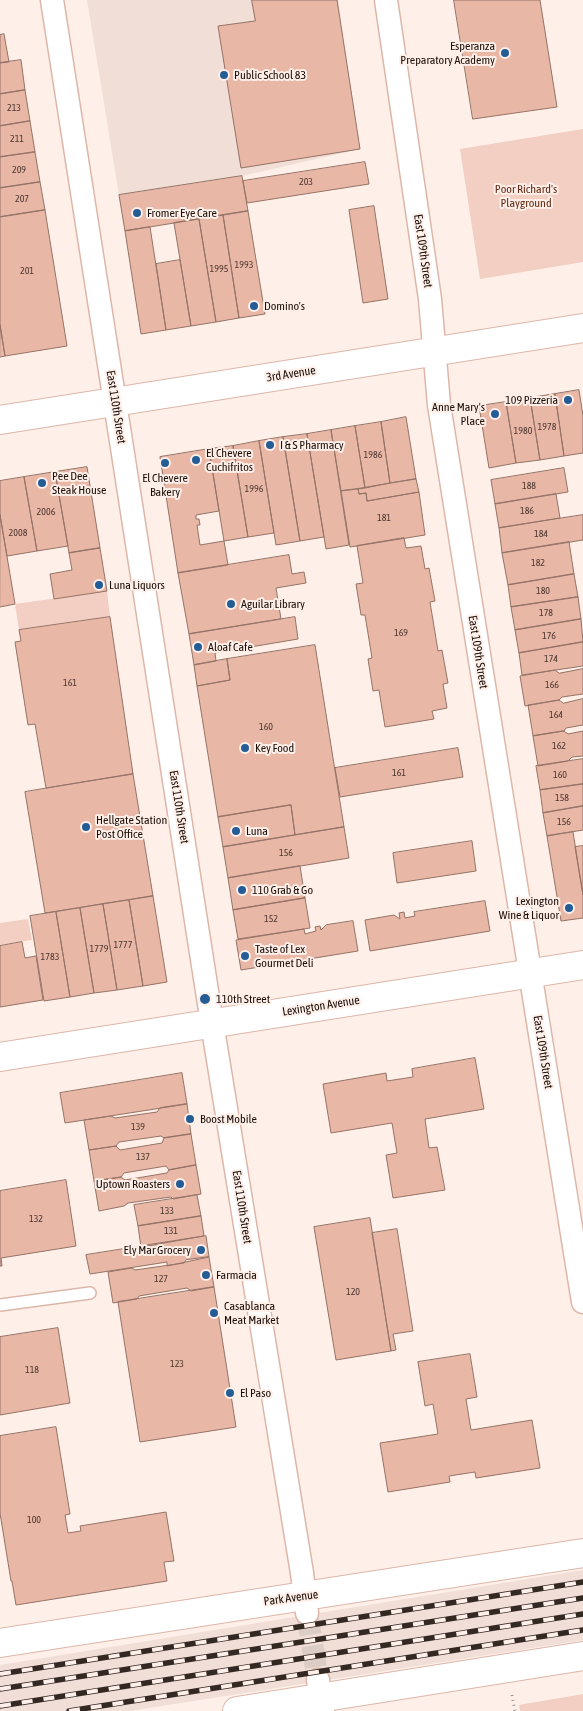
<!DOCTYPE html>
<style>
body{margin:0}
canvas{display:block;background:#feefe9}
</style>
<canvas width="583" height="1711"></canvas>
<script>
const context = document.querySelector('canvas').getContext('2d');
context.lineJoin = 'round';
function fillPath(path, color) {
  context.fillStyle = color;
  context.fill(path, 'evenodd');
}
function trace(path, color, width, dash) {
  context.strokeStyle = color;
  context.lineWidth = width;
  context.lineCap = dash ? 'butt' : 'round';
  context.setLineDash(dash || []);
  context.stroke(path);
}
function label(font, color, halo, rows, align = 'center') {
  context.font = font + ' "Asap Condensed",sans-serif';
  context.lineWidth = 4;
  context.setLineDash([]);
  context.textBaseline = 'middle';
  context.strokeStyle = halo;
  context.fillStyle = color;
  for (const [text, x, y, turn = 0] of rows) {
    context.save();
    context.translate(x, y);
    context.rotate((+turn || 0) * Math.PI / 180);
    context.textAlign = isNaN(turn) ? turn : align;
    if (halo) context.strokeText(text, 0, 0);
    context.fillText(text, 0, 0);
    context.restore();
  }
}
const built = new Path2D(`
 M87 0H338L360 149 242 176 119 195Z
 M583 1570V1640L130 1711H0V1665Z`);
const green = new Path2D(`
 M583 129V262L480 279 460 149Z
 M107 591 110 617 19 630 15 604Z
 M28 919 32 940 0 945V923Z
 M583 1694V1711H520L519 1705Z`);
const building = new Path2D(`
 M252 0H337L360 149 241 168 218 26 255 21Z
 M454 0H540L557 107 473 119Z
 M4 34 9 62 0 63V35Z
 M21 60 25 90 0 94V63Z
 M25 90 30 121 0 126V94Z
 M30 121 35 152 0 157V126Z
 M35 152 40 182 0 188V157Z
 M365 162 369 184 247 203 243 181Z
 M242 176 248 211 125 231 119 195Z
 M40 182 45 210 0 217V188Z
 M374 206 388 299 363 303 349 210Z
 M45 210 67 346 5 356 0 325V217Z
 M248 211 265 314 239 318 223 215Z
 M223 215 239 318 216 322 199 219Z
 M199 219 216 322 191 326 174 223Z
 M150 227 166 330 141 334 125 231Z
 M180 260 191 326 166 330 156 264Z
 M0 325 5 356 0 357Z
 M579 390 583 416V453L564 456 555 394Z
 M555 394 564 456 540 460 530 398Z
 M530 398 540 460 516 463 506 402Z
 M506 402 516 463 489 468 479 406Z
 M406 417 416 479 390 483 381 422Z
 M381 422 390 483 365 488 355 426Z
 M355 426 365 488 341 491 331 430Z
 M331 430 349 545 326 549 307 434Z
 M307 434 324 537 300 541 283 437Z
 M283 437 300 541 276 545 259 441Z
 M259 441 274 533 248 537 233 446Z
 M233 446 248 537 224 541 209 449Z
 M209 449 219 511 196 515V519H199L200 525H197L200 545 224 541 228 565 178 573 160 457Z
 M87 467 100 548 69 553 55 472Z
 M564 468 568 492 495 504 491 480Z
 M55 472 68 546 37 551 24 477Z
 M24 477 37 551 7 556 0 515V481Z
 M416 479 419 492 367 501 366 493 359 494 358 489Z
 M358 489 359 494 366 493 367 501 419 492 425 535 350 547 341 491Z
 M556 494 560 518 499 528 495 504Z
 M0 515 15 604 0 607Z
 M583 515V540L502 553 499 528Z
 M404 538 406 548 421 546 425 569 429 568 435 601 430 602 438 651 442 650 448 683 443 684 447 708 432 711 434 719 385 727 379 690 373 691 368 659 372 658 365 615H361L356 584 363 583 357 546Z
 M569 542 574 574 508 585 502 553Z
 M100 548 107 591 54 599 50 574 72 570 69 553Z
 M289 555 292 574 304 572 306 583 276 588 281 619 189 634 178 573Z
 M574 574 578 597 511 607 508 585Z
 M578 597 581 619 515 630 511 607Z
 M110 617 133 774 46 788 35 724 28 725 15 642 21 641 19 630Z
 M295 617 298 639 215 653 216 661 194 665 189 634Z
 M581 619 583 642 519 653 515 630Z
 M583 642V666L522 675 519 653Z
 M315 645 344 827 295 835 291 805 218 817 197 686 230 680 227 659Z
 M227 659 230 680 197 686 194 665Z
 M583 669V694L562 697 559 700 525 706 520 676 555 670 559 673Z
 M583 699V725L566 728 564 731 533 736 528 705 559 700 563 703Z
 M564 731 568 734 583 731V756L572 757 568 761 538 766 533 736Z
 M458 748 463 777 340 797 335 768Z
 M583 759V784L540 790 536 766Z
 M133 774 153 896 45 913 25 792Z
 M583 784V806L543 813 540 790Z
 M291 805 295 835 223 847 218 817Z
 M583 806V830L547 836 543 813Z
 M344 827 349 858 228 878 223 847Z
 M573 832 583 895V918L561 921 547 836Z
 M472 841 476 871 397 883 393 853Z
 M583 846V895L575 847Z
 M300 866 305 898 233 910 228 878Z
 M153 896 167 982 143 986 129 900Z
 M305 898 310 928 238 939 233 910Z
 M129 900 143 986 117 990 103 904Z
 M485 901 490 931 370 951 365 920 394 915 400 919 399 913 404 912 405 918 415 916 414 912Z
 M103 904 117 990 94 993 80 908Z
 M80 908 94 993 70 997 56 912Z
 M56 912 70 997 44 1001 30 916Z
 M353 921 358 951 241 970 236 940 304 929 305 934 316 931 315 927 320 926 321 930 326 925Z
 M22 942 25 958 36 956 43 1000 0 1007V946Z
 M475 1058 484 1109 425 1119 429 1148 437 1147 445 1190 393 1198 386 1155 397 1153 392 1123 331 1133 323 1084 386 1073 387 1081 413 1077 412 1069Z
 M182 1073 187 1104 65 1123 60 1093Z
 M187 1104 191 1134 164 1138 161 1136 119 1142 116 1146 89 1150 84 1120 111 1116 115 1118 157 1112 160 1108Z
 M191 1134 196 1165 169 1170 166 1166 124 1173 121 1177 94 1181 89 1150 116 1146 120 1150 162 1143 164 1138Z
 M196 1165 201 1194 173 1199 171 1197 128 1203 124 1206 99 1211 94 1181 121 1177 125 1180 167 1173 169 1170Z
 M66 1180 76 1246 1 1258 2 1266H0V1191Z
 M197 1195 201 1216 138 1226 134 1205Z
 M201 1216 204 1236 141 1247 138 1226Z
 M370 1218 391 1351 336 1360 314 1227Z
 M397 1229 413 1331 393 1334 396 1350 391 1351 372 1233Z
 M206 1236 209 1257 167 1266V1262L90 1274 86 1255Z
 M209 1257 214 1287 191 1291 187 1288 139 1296 137 1299 113 1303 108 1272 132 1268 135 1270 184 1263 186 1260Z
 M214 1287 236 1427 140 1442 118 1302Z
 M58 1328 70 1403 0 1415V1337Z
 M470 1354 477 1397 466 1399 471 1430 532 1420 540 1468 476 1478 475 1472 449 1476 450 1482 388 1492 380 1443 438 1434 433 1404 425 1406 418 1362Z
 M56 1427 70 1514 65 1515 68 1533 81 1531 80 1526 166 1512 174 1561 164 1562 167 1581 16 1605 12 1581H11L0 1513V1436Z`);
const streetTunnel = new Path2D(`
 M307 1613 318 1680`);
const path = new Path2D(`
 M512 1695 515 1711`);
const lane = new Path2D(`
 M0 1305 90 1293`);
const street = new Path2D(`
 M52 0 212 1023 302 1573 307 1613
 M386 0 430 299 439 405 583 1302
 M318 1680 323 1711`);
const secondary = new Path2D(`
 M0 1057 583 965`);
const primary = new Path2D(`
 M0 420 583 328
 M0 1643 583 1553
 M237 1711 583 1656`);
const rail = new Path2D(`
 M0 1674 583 1582
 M0 1689 583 1598
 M0 1706 583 1614
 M69 1711 583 1630`);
const markers = [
 [505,53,5,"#245d95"],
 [224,75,5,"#245d95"],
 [137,213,5,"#245d95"],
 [254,306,5,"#245d95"],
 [568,400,5,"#245d95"],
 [495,414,5,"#245d95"],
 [270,445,5,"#245d95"],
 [196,460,5,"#245d95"],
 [165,463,5,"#245d95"],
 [42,483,5,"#245d95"],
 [99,585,5,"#245d95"],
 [231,604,5,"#245d95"],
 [198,647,5,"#245d95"],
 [245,748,5,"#245d95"],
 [86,827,5,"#245d95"],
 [236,831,5,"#245d95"],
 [242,890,5,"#245d95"],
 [569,908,5,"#245d95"],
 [245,956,5,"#245d95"],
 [205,999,6,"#245d95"],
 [190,1119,5,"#245d95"],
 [180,1184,5,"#245d95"],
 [201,1250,5,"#245d95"],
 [206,1275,5,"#245d95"],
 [214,1313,5,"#245d95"],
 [230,1393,5,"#245d95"]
];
const numberNames = [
 ["213",14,108],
 ["211",17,139],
 ["209",19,170],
 ["203",306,182],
 ["207",22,199],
 ["1993",244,265],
 ["1995",219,269],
 ["201",27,271],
 ["1978",547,427],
 ["1980",523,431],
 ["1986",373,455],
 ["188",529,486],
 ["1996",254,489],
 ["186",527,511],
 ["2006",46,512],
 ["181",384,518],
 ["2008",18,533],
 ["184",541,534],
 ["182",538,563],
 ["180",543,591],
 ["178",546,613],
 ["169",401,633],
 ["176",549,636],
 ["174",551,659],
 ["161",70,683],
 ["166",552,685],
 ["164",556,715],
 ["160",266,727],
 ["162",559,746],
 ["161",399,773],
 ["160",560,775],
 ["158",562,798],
 ["156",564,822],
 ["156",286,853],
 ["152",271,919],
 ["1777",123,945],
 ["1779",99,949],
 ["1783",50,957],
 ["139",138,1127],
 ["137",143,1157],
 ["133",167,1211],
 ["132",36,1219],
 ["131",171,1231],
 ["127",161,1279],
 ["120",353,1292],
 ["123",177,1364],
 ["118",32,1370],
 ["100",34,1520]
];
const poiNames = [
 ["Esperanza",495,46,"right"],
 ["Preparatory Academy",495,60,"right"],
 ["Public School 83",234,75],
 ["Fromer Eye Care",147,213],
 ["Domino's",264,306],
 ["109 Pizzeria",558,400,"right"],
 ["Anne Mary's",485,407,"right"],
 ["Place",485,421,"right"],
 ["I & S Pharmacy",280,445],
 ["El Chevere",206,453],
 ["Cuchifritos",206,467],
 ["Pee Dee",52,476],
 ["Steak House",52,490],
 ["El Chevere",165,478,"center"],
 ["Bakery",165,492,"center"],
 ["Luna Liquors",109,585],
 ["Aguilar Library",241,604],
 ["Aloaf Cafe",208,647],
 ["Key Food",255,748],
 ["Hellgate Station",96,820],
 ["Post Office",96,834],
 ["Luna",246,831],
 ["110 Grab & Go",252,890],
 ["Lexington",559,901,"right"],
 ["Wine & Liquor",559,915,"right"],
 ["Taste of Lex",255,949],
 ["Gourmet Deli",255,963],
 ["110th Street",216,999],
 ["Boost Mobile",200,1119],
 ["Uptown Roasters",170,1184,"right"],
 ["Ely Mar Grocery",191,1250,"right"],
 ["Farmacia",216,1275],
 ["Casablanca",224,1306],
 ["Meat Market",224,1320],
 ["El Paso",240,1393]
];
const parkNames = [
 ["Poor Richard's",526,189],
 ["Playground",526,203]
];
const streetNames = [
 ["East 109th Street",423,251,82],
 ["3rd Avenue",291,374,-9],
 ["East 110th Street",116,407,81],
 ["East 109th Street",478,652,81],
 ["East 110th Street",179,807,81],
 ["Lexington Avenue",321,1006,-9],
 ["East 109th Street",543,1052,81],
 ["East 110th Street",242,1207,81],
 ["Park Avenue",291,1598,-8]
];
fillPath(built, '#f1ded7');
fillPath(green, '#f2cfc2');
fillPath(building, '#e8b7a6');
trace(building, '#957366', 1);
trace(streetTunnel, '#dccdc7', 22, [22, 11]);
trace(lane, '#dcb7a9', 14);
trace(street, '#dcb7a9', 25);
trace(secondary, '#dcb7a9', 30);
trace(primary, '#dcb7a9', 30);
trace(path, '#a2948f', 3, [1, 4]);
trace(lane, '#fff', 11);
trace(street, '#fff', 22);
trace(secondary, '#fff', 28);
trace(primary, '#fff', 28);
trace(rail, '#342823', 5.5);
trace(rail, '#feefe9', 4, [11]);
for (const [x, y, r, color] of markers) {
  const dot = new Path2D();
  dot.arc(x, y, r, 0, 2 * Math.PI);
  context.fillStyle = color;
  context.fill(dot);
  trace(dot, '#feefe9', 2);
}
label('10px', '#4e3830', null, numberNames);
label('12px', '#1a0e09', '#feefe9', poiNames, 'left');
label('12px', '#632912', '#feefe9', parkNames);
label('12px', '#1a0e09', '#feefe9', streetNames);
</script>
